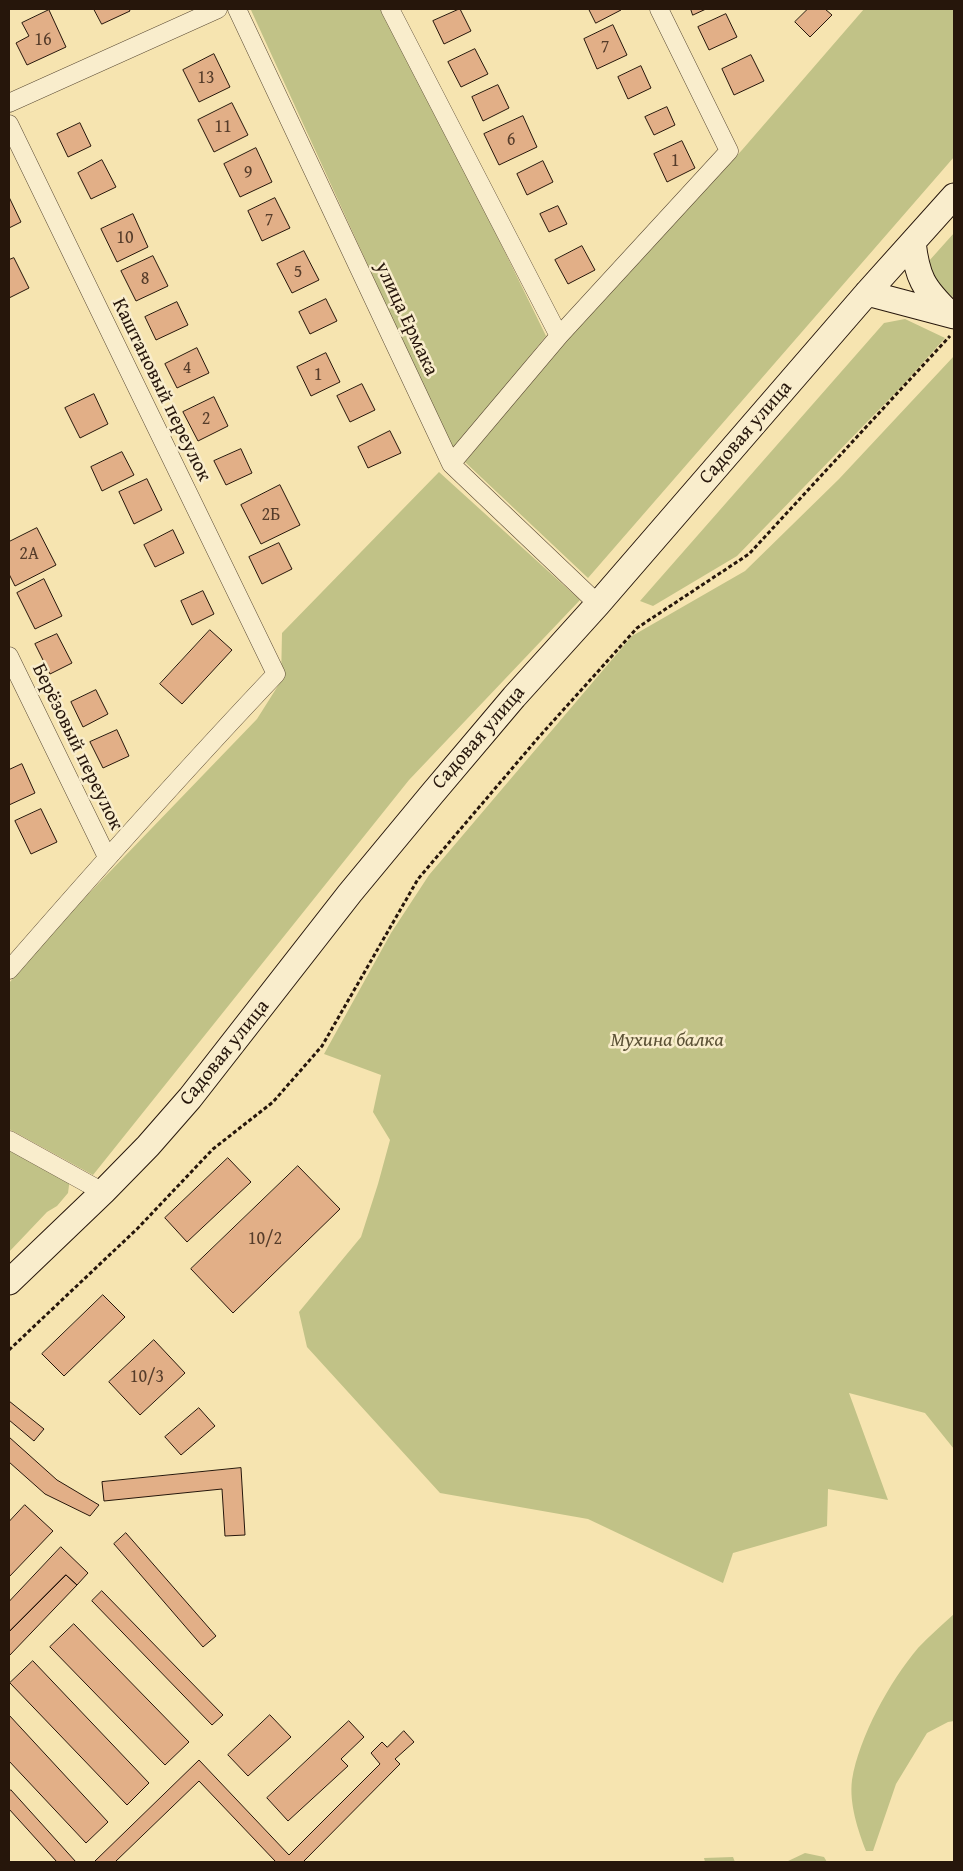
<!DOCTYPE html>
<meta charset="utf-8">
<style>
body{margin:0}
#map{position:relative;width:963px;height:1871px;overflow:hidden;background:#f6e4b0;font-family:"Gentium Book Plus",serif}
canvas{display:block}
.frame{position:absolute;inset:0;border:10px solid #26160b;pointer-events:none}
</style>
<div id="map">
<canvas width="963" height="1871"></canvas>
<div class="frame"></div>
</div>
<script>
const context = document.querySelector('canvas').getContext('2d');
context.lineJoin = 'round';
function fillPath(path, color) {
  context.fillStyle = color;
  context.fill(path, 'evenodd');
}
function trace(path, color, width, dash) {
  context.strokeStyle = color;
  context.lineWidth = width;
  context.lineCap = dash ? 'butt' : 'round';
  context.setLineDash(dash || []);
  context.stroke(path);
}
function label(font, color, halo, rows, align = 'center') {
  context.font = font + ' "Gentium Book Plus",serif';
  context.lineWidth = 5;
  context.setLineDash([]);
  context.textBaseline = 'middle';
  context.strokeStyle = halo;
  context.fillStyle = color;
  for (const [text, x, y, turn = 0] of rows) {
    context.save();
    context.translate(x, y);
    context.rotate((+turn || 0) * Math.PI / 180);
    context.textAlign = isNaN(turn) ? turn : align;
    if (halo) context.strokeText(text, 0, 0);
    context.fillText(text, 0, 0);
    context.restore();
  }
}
const green = new Path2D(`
 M253 9H386L546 336 453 451 251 10Z
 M864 9H954V157L588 578 465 462 560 346 742 150Z
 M954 233V298L920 271Z
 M905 319 945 338 902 386 737 556 653 606 640 601 884 323Z
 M954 356V1449L925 1413 849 1393 888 1500 828 1489 827 1526 733 1553 723 1583 588 1519 440 1493 307 1347 299 1312 361 1237 378 1184 390 1140 373 1112 381 1075 324 1054 391 933 429 875 632 636 745 571 839 479Z
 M439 472 580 600 409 780 93 1175 9 1129V983L71 912 257 719 281 681 282 633Z
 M9 1149 70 1178 68 1193 57 1206 47 1212 9 1252Z
 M954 1614V1721L948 1722 927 1733 896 1784 873 1851H866C858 1830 849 1804 852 1780 859 1737 890 1681 918 1648 929 1636 942 1625 954 1614Z
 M805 1853 824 1857 827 1862H786Z
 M733 1857 735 1862H705L704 1858Z`);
const building = new Path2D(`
 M94 9H129L130 11 102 24Z
 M460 9 471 31 444 44 433 21Z
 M589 9H620L621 10 596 23Z
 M691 9H706L693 15Z
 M808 9H825L832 15 810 37 795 22Z
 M49 10 66 47 27 65 16 43 29 36 22 23Z
 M726 14 737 37 709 50 698 27Z
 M613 25 627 55 597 69 584 39Z
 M475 49 488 74 461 87 448 62Z
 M214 54 230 87 199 102 183 70Z
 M751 55 764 81 734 95 722 69Z
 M641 66 651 88 628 99 618 77Z
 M498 85 509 108 483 121 472 97Z
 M232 103 248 135 214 152 198 120Z
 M667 107 675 125 654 135 645 117Z
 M523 116 537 147 499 165 484 134Z
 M80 123 91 146 68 157 57 134Z
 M682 141 695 168 667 182 654 154Z
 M256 148 272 182 240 197 224 164Z
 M102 160 116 187 91 199 78 173Z
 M543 161 553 182 527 195 517 174Z
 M9 197 21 222 9 228Z
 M275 198 290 228 262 241 248 211Z
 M558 206 567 224 549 232 540 214Z
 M133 214 148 247 117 262 101 229Z
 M582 246 595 270 568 284 555 260Z
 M304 251 319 280 292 293 277 264Z
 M153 256 168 286 136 301 121 271Z
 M14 258 29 288 9 298V260Z
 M326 299 337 321 310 334 299 312Z
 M177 302 188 325 156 340 145 317Z
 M197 348 209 373 177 388 165 364Z
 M326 353 340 382 311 396 297 367Z
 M362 384 375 410 350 422 337 396Z
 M94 394 108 424 80 438 65 408Z
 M214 397 228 426 198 441 183 412Z
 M390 431 401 453 368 468 358 447Z
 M241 449 252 473 226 485 214 461Z
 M122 452 134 475 102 491 91 467Z
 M147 479 162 510 134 524 119 492Z
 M280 485 300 525 261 544 241 505Z
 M37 528 56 565 15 586 9 574V542Z
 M173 530 184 553 155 567 144 545Z
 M279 543 292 569 262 584 249 557Z
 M44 579 62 616 35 629 17 593Z
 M203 591 214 614 192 625 181 601Z
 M210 630 232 650 182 704 160 684Z
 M57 634 72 663 50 674 35 644Z
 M96 690 108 714 83 727 71 702Z
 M117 730 129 756 103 768 90 742Z
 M22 764 35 793 9 805V770Z
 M41 809 57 842 31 854 15 821Z
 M228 1158 251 1182 187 1242 165 1218Z
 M298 1166 340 1209 233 1313 191 1269Z
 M103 1295 125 1317 64 1376 42 1354Z
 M154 1340 185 1373 140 1415 109 1382Z
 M9 1401 44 1429 34 1441 9 1420Z
 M199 1408 215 1426 181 1455 165 1437Z
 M9 1437 57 1480 99 1505 90 1516 45 1494 9 1462Z
 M241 1468 245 1535 225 1536 222 1489 104 1501 102 1482Z
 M25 1505 53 1531 9 1577V1522Z
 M126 1533 216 1636 203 1647 114 1544Z
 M61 1547 88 1573 77 1585 66 1575 9 1632V1602Z
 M66 1575 77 1585 9 1656V1632Z
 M102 1591 223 1715 212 1725 92 1601Z
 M74 1624 189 1742 165 1765 50 1647Z
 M33 1661 149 1783 127 1805 10 1683Z
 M9 1715 108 1822 86 1843 9 1761Z
 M270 1715 291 1737 248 1776 228 1755Z
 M349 1721 364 1737 341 1759 348 1766 288 1821 267 1798Z
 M404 1731 414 1742 395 1759 400 1764 303 1862H276L199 1781 115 1862H94L199 1760 289 1855 380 1764 371 1753 382 1742 387 1747Z
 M11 1790 76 1862H57L9 1809V1792Z`);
const path = new Path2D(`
 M9 1350 138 1228 213 1149 273 1102 322 1046 418 879 538 738 637 628 749 554 950 336`);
const street = new Path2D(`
 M237 9 451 464 598 604
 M390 9 559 336
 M9 103 218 9
 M9 124 276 674C184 771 96 870 9 970
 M451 464 559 336 729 151 659 9
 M9 656 107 857
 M9 1140 103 1192`);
const secondary = new Path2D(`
 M913 242C917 277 923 288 949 313
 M867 293 954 316
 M9 1282 103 1192 148 1146 190 1098 350 893 432 794 514 697 598 604 867 293 954 196`);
const numberNames = [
 ["16",43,40],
 ["7",605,47],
 ["13",206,78],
 ["11",223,127],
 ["6",511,140],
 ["1",675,161],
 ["9",248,173],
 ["7",269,220],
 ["10",125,238],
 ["5",298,272],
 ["8",145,279],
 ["4",187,368],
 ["1",318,375],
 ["2",206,419],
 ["2Б",271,515],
 ["2А",29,554],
 ["10/2",265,1239],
 ["10/3",147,1377]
];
const streetNames = [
 ["улица Ермака",406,319,65],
 ["Каштановый переулок",161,390,64],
 ["Садовая улица",746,433,-49],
 ["Садовая улица",479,738,-49],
 ["Берёзовый переулок",77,747,64],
 ["Садовая улица",225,1053,-51]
];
const parkNames = [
 ["Мухина балка",667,1041]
];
fillPath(green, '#c1c287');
fillPath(building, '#e2af87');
trace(building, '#26160b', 1);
trace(street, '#5a4a34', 19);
trace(secondary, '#26160b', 27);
trace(path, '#26160b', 3, [4, 2.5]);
trace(street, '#f9edcc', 18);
trace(secondary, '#f9edcc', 25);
label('18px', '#553c2a', null, numberNames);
label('20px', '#26160b', '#f9edcc', streetNames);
label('italic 20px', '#5c5236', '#f9edcc', parkNames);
</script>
